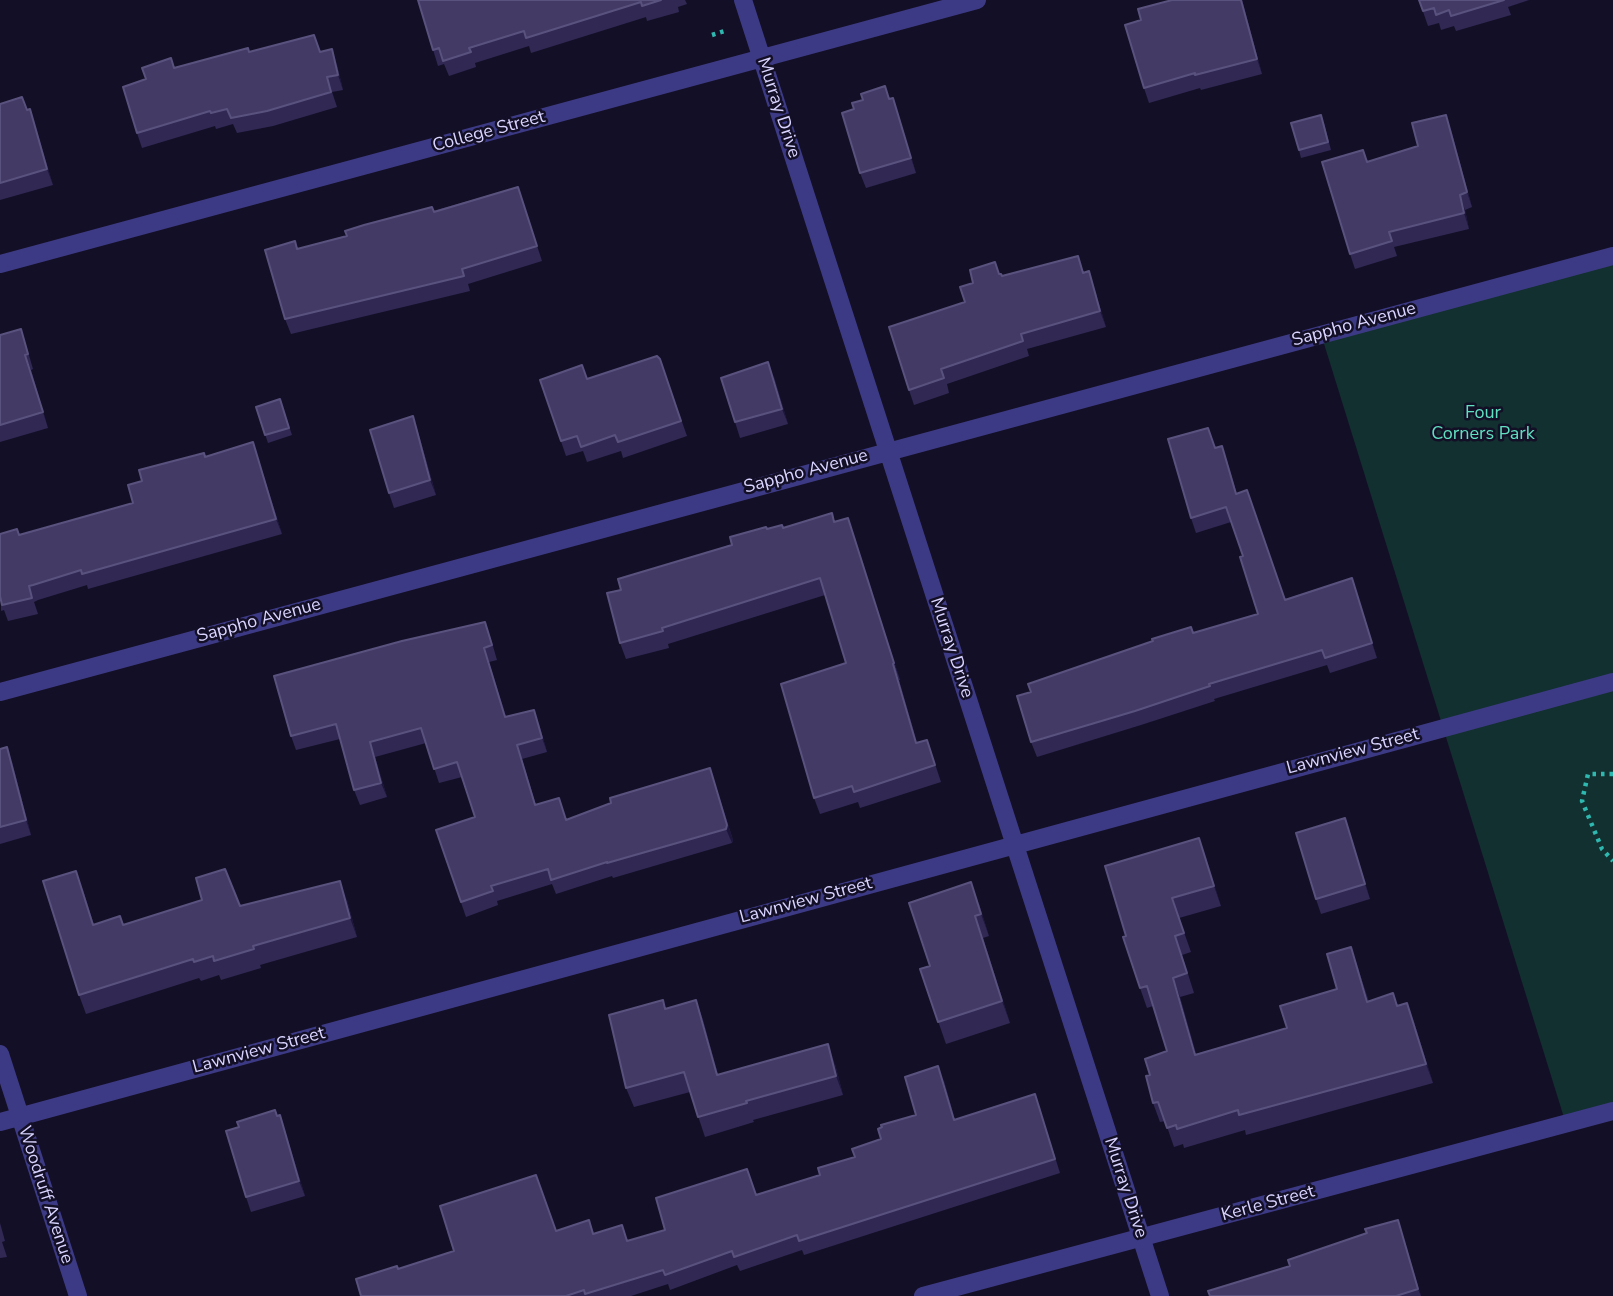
<!DOCTYPE html>
<style>
body{margin:0}
canvas{display:block;background:#130f26}
</style>
<canvas width="1613" height="1296"></canvas>
<script>
const context = document.querySelector('canvas').getContext('2d');
context.lineJoin = 'round';
function fillPath(path, color) {
  context.fillStyle = color;
  context.fill(path, 'evenodd');
}
function trace(path, color, width, dash) {
  context.strokeStyle = color;
  context.lineWidth = width;
  context.lineCap = dash ? 'butt' : 'round';
  context.setLineDash(dash || []);
  context.stroke(path);
}
function label(font, color, halo, rows, align = 'center') {
  context.font = font + ' "Nunito Sans",sans-serif';
  context.lineWidth = 5;
  context.setLineDash([]);
  context.textBaseline = 'middle';
  context.strokeStyle = halo;
  context.fillStyle = color;
  for (const [text, x, y, turn = 0] of rows) {
    context.save();
    context.translate(x, y);
    context.rotate((+turn || 0) * Math.PI / 180);
    context.textAlign = isNaN(turn) ? turn : align;
    if (halo) context.strokeText(text, 0, 0);
    context.fillText(text, 0, 0);
    context.restore();
  }
}
const green = new Path2D(`
 M1613 255V1111L1566 1124 1321 334Z`);
const path = new Path2D(`
 M712 35 728 30
 M1613 774H1588L1582 801 1602 849 1613 861`);
const minor = new Path2D(`
 M743 0 1160 1296
 M0 264 977 0
 M0 692 1613 256
 M0 1054 78 1296
 M0 1122 1613 682
 M923 1296 1613 1111`);
const wall = new Path2D(`
 M418 0H685L687 4 678 7 679 12 647 21 646 17 531 53 529 46 475 63 476 67 449 76 444 64 438 66Z
 M1242 0 1262 74 1201 90 1200 88 1149 103 1144 88Z
 M1419 0H1529L1508 7 1511 15 1456 31 1454 26 1441 30 1439 23 1428 26Z
 M250 52H321L337 65 343 90 332 92 337 107 273 126 237 133 233 124 216 129 215 126 142 148 137 133 146 79 174 68Z
 M890 99 898 113 916 173 866 188 860 173Z
 M0 104 27 110 30 109 53 185 0 200Z
 M1324 123 1331 150 1301 158 1299 150Z
 M1451 130 1472 207 1465 210 1469 229 1394 247 1397 256 1355 269 1350 254 1367 162 1418 146Z
 M518 187 542 261 468 284 470 291 291 334 285 319 298 249Z
 M1089 271 1106 327 1027 349 1029 356 947 384 949 393 914 405 909 390 965 302 999 274 1002 276 1085 273Z
 M0 335 26 345 33 369 31 370 48 428 0 442Z
 M660 359 687 436 623 458 621 451 587 462 583 451 566 456 540 380 587 379Z
 M774 377 788 424 740 438 735 422Z
 M280 399 292 435 268 443 256 407Z
 M413 416 418 432 436 495 394 508 389 493Z
 M253 442 282 534 88 589 87 585 38 600 34 602 38 614 8 621 4 610 1 611 0 534 19 535 133 503 142 481 204 453 206 457Z
 M1215 448 1227 461 1237 494 1285 599 1352 578 1377 658 1330 673 1327 665 1214 699 1215 701 1141 725 1037 757 1031 742V692L1193 633 1258 614 1243 556 1231 522 1196 533 1191 518Z
 M848 518 900 680H899L917 743 927 740 941 782 860 808 858 802 820 814 814 798 846 663 825 595 668 644 669 648 626 659 620 643 621 590 767 529 835 522Z
 M490 636 497 660 489 662 506 717 539 724 547 752 522 759 536 805 567 820 710 768 733 840 732 843 613 878 612 876 556 894 552 884 497 901 498 905 466 917 436 830 475 817 462 777 439 783 426 743 375 757 387 797 360 805 354 790 340 739 296 750 291 736Z
 M0 749 12 762 31 835 0 844Z
 M1350 833 1370 899 1321 914 1316 899Z
 M1199 838 1221 906 1179 918 1191 952 1182 955 1194 993 1180 997 1196 1054 1287 1028 1337 989 1351 947 1369 1002 1397 1006 1407 1003 1414 1022 1433 1083 1246 1135 1245 1130 1184 1148 1183 1144 1174 1147 1165 1121 1160 1122 1153 1103 1150 1075 1167 1051 1153 1006 1147 1008 1140 988 1126 936Z
 M83 890 94 925H123L240 906 347 900 357 937 260 965 261 968 221 980 219 975 201 981 199 978 86 1014 79 995Z
 M979 904 989 936 983 938 1010 1023 946 1044 920 969 930 966Z
 M663 1000 666 1009 696 1000 703 1020 718 1075 835 1064 843 1095 753 1120 754 1122 705 1137 690 1092 634 1107 626 1088Z
 M944 1081 955 1120 1040 1109 1060 1173 804 1255 802 1250 740 1271 737 1265 670 1290 668 1284 631 1296H361L398 1269 454 1251 556 1231 589 1220 594 1233 628 1241 665 1230 756 1195 820 1175 855 1157 916 1115Z
 M280 1115 305 1196 251 1212 246 1197 277 1116Z
 M1398 1220 1421 1296H1210L1290 1266Z
 M0 1223 5 1241 2 1242 7 1257 0 1258Z`);
const shadedWall = new Path2D(`
 M1241 0H1242L1262 74 1257 59Z
 M332 49 337 65 343 90 338 75Z
 M893 98 898 113 916 173 911 158Z
 M30 109 35 124 53 185 47 169Z
 M1446 115 1451 130 1472 207 1467 192Z
 M1460 195 1465 210 1469 229 1464 213Z
 M1089 271 1094 287 1106 327 1100 311Z
 M25 355 31 370 48 428 43 412Z
 M768 362 774 377 788 424 782 409Z
 M413 416 418 432 436 495 430 480Z
 M253 442 258 458 282 534 276 519Z
 M1222 446 1227 461 1241 509 1236 494Z
 M848 518 854 534 900 680 894 663Z
 M1352 578 1357 593 1377 658 1372 643Z
 M484 648 489 662 511 732 505 717Z
 M893 664 899 680 922 759 916 743Z
 M534 710 539 724 547 752 542 738Z
 M370 742 375 757 387 797 381 783Z
 M7 747 12 762 31 835 26 820Z
 M710 768 733 840 732 843 726 829Z
 M1345 818 1350 833 1370 899 1365 884Z
 M1199 838 1206 857 1221 906 1214 886Z
 M76 871 83 890 100 944 93 925Z
 M340 881 347 900 357 937 350 918Z
 M971 882 979 904 989 936 981 914Z
 M975 916 983 938 1010 1023 1002 1001Z
 M1351 947 1358 967 1374 1021 1367 1002Z
 M1173 978 1180 997 1202 1074 1195 1055Z
 M696 1000 703 1020 724 1095 717 1075Z
 M1407 1003 1414 1022 1433 1083 1426 1064Z
 M828 1044 835 1064 843 1095 836 1076Z
 M938 1066 944 1081 959 1135 954 1120Z
 M280 1115 285 1130 305 1196 299 1181Z
 M1398 1220 1403 1235 1421 1296 1418 1289Z`);
const building = new Path2D(`
 M418 0H661L642 6 641 2 526 38 524 31 469 48 471 52 443 61 439 48 433 50Z
 M1172 0H1241L1257 59 1195 75V73L1144 88 1125 25 1141 20 1138 9Z
 M1419 0H1504L1451 16 1449 10 1436 15 1434 8 1423 11Z
 M314 35 320 52 332 49 338 75 327 77 331 92 267 111 231 118 227 109 211 113 210 111 137 133 123 87 146 79 142 68 171 58 174 68 248 48 249 52Z
 M885 86 889 99 893 98 911 158 860 173 842 113 854 109 852 103 863 100 861 94Z
 M22 97 27 110 30 109 47 169 0 183V104Z
 M1321 115 1328 142 1299 150 1291 123Z
 M1446 115 1467 192 1460 195 1464 213 1389 232 1392 241 1350 254 1322 162 1363 150 1367 162 1418 146 1412 123Z
 M518 187 537 246 462 269 464 276 285 319 265 250 295 241 297 249 347 236 345 231 364 225 432 207 434 212Z
 M1078 256 1083 273 1089 271 1100 311 1021 334 1023 341 941 369 944 378 909 390 889 327 965 302 960 287 973 283 970 270 995 262 999 274H1001L1002 276Z
 M21 329 28 354 25 355 43 412 0 425V335Z
 M657 356 660 359 681 421 618 442 615 435 581 447 577 436 561 441 540 380 582 365 587 379Z
 M768 362 782 409 735 422 721 378Z
 M280 399 289 428 265 435 256 407Z
 M413 416 430 480 389 493 370 430Z
 M1208 428 1215 448 1222 446 1236 494 1247 490 1285 600 1352 578 1372 643 1325 658 1322 650 1209 684 1210 686 1135 711 1031 742 1017 696 1031 692 1028 684 1153 641 1152 639 1191 627 1193 633 1258 614 1240 557 1243 556 1226 507 1191 518 1168 439Z
 M253 442 276 519 82 574 81 570 33 585 29 586 32 598 2 605 0 596V534L17 529 19 535 133 503 128 485 142 481 139 470 204 453 205 457Z
 M832 513 834 522 848 518 894 663 893 664 916 743 927 740 935 765 854 792 852 786 814 798 781 684 846 663 820 578 662 628 663 631 620 643 607 593 621 590 618 579 732 545 730 537 766 527 767 529 782 525 783 528Z
 M485 622 492 645 484 648 505 717 534 710 542 738 517 745 535 805 559 798 566 820 611 803 610 798 710 768 727 825 726 829 607 863V862L551 880 548 869 491 886 493 891 461 902 436 830 475 817 457 762 434 769 421 728 370 742 381 783 354 790 336 724 291 736 274 676 402 641Z
 M7 747 26 820 0 827V749Z
 M1345 818 1365 884 1316 899 1296 833Z
 M1199 838 1214 886 1172 898 1184 933 1175 936 1187 973 1173 978 1195 1055 1287 1028 1280 1006 1337 989 1327 954 1351 947 1367 1002 1393 993 1397 1006 1407 1003 1426 1064 1239 1115 1238 1110 1177 1129 1176 1125 1167 1128 1158 1102 1153 1103 1146 1076 1150 1075 1145 1059 1167 1051 1147 986 1140 988 1123 937 1126 936 1105 866Z
 M225 869 240 906 340 881 350 918 253 946 254 949 214 961 213 956 194 962 193 959 79 995 43 881 76 871 93 925 120 916 123 925 202 900 196 878Z
 M971 882 981 914 975 916 1002 1001 938 1022 920 969 930 966 909 903Z
 M663 1000 665 1009 696 1000 717 1075 828 1044 836 1076 746 1101 747 1103 698 1117 684 1072 626 1088 609 1015Z
 M938 1066 954 1120 1035 1094 1055 1159 799 1241 797 1235 734 1257 732 1251 665 1275 663 1270 585 1294 584 1290 566 1296H361L356 1279 397 1266 398 1269 454 1251 440 1206 536 1175 556 1231 589 1220 593 1234 622 1225 627 1241 665 1230 656 1198 747 1169 756 1195 820 1175 818 1168 855 1157 852 1149 881 1139 878 1129 882 1127 881 1125 916 1115 905 1077Z
 M275 1110 277 1116 280 1115 299 1181 246 1197 226 1131 239 1127 237 1122Z
 M1398 1220 1418 1289 1396 1296H1210L1208 1291 1290 1266 1288 1260 1367 1233 1365 1229Z`);
const streetNames = [
 ["Murray Drive",778,108,72],
 ["College Street",489,132,-15],
 ["Sappho Avenue",1354,325,-15],
 ["Sappho Avenue",806,472,-15],
 ["Sappho Avenue",259,621,-15],
 ["Murray Drive",951,648,72],
 ["Lawnview Street",1353,752,-15],
 ["Lawnview Street",806,901,-15],
 ["Lawnview Street",259,1051,-15],
 ["Murray Drive",1125,1188,72],
 ["Woodruff Avenue",45,1195,72],
 ["Kerle Street",1268,1204,-15]
];
const parkNames = [
 ["Four",1483,414],
 ["Corners Park",1483,435]
];
fillPath(green, '#12302f');
trace(path, '#2fb8b0', 4.5, [3.5, 5]);
trace(minor, '#3d3a85', 18);
fillPath(wall, '#312854');
fillPath(shadedWall, '#1d163a');
fillPath(building, '#433a66');
trace(building, '#5a527e', 2);
label('18px', '#d9d4ff', '#130f26', streetNames);
label('18px', '#5fe0c0', '#130f26', parkNames);
</script>
